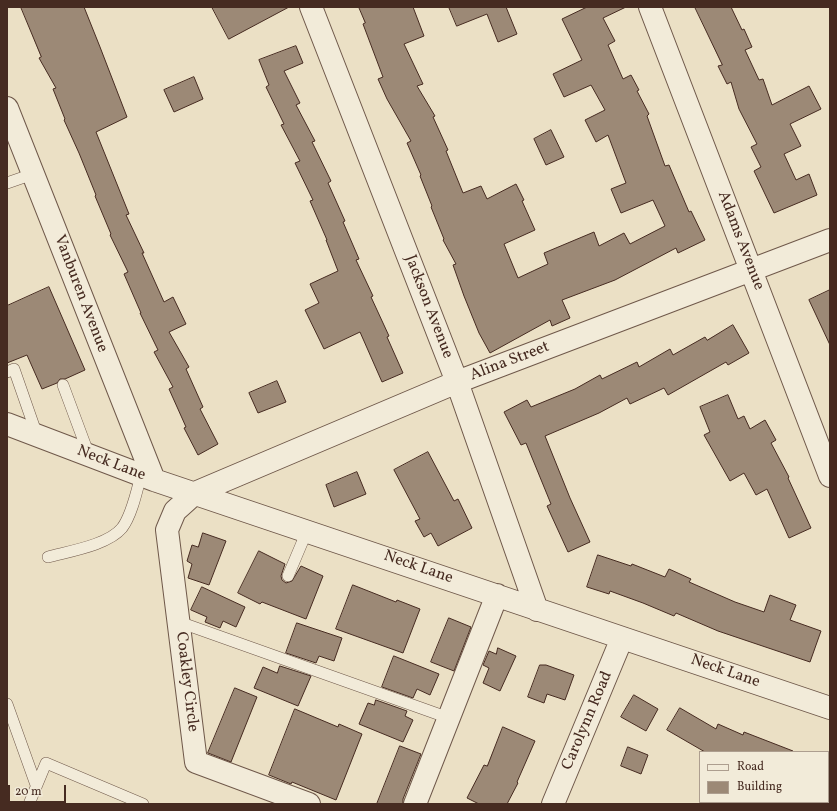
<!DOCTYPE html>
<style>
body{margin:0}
#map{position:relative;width:837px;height:811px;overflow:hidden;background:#ebe0c5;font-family:Vollkorn,serif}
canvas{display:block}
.frame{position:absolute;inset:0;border:8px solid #462b21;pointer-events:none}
.legend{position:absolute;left:699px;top:751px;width:130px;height:52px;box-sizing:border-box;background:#f2ebd9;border:1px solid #ad9e8f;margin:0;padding:5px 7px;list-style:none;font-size:12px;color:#462b21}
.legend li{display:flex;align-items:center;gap:8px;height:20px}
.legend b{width:20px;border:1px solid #ad9e8f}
.scale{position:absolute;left:8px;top:785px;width:58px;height:18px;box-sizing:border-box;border:2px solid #462b21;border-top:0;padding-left:5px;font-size:12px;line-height:14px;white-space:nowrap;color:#462b21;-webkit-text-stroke:3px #f2ebd9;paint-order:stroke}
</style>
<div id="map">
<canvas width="837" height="811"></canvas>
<div class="frame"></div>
<ul class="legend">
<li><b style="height:5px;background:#f2ebd9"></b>Road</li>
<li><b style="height:11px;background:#9c8976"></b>Building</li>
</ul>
<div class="scale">20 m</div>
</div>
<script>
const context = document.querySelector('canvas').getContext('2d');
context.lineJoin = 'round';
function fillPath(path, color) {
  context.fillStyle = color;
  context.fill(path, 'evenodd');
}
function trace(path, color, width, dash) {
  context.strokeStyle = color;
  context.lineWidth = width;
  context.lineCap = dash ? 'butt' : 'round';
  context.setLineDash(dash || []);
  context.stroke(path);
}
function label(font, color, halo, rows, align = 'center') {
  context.font = font + ' Vollkorn,serif';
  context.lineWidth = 3;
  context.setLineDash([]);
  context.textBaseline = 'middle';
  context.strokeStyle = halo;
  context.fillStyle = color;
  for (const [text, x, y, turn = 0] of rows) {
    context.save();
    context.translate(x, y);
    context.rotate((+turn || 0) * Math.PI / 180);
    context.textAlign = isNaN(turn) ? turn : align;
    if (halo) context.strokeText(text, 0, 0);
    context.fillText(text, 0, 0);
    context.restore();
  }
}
const building = new Path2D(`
 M21 7H84L100 47 127 117 96 132 129 214 126 215 144 253H142L164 302 173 297 186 324 169 332 189 367 186 369 203 407 200 409 218 444 198 455 184 428 186 427 169 389 173 387 154 352 158 350 140 313H141L124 274 128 272 110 235 111 234 95 196 96 195 79 153 64 120 65 119 53 89 56 88 39 58 41 57Z
 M212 7H289L229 39Z
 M359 7H413L424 36 404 44 423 84 417 86 435 116 433 117 448 150 446 151 463 193 481 186 487 199 516 184 524 200 522 201 535 230 504 244 518 278 548 264 544 253 594 232 599 246 624 233 630 244 665 226 653 200 621 213 611 189 626 183 608 135 596 142 585 120 605 110 591 85 564 97 553 74 582 60 562 19 587 7H626L603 18 615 41 608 45 623 79 631 75 639 90 637 91 649 114 647 116 665 166 669 165 689 212 691 211 705 240 678 253 676 248 615 280 562 300 570 318 552 326 550 320 490 353 479 333 464 296 453 265 456 264 443 240 444 239 431 207 432 206 420 176 421 175 407 143 411 141 387 99 378 79 383 77 363 24 365 23Z
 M449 7H506L517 34 498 42 487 14 457 26Z
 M695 7H731L742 30 744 29 752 47 745 50 759 80 763 79 772 105 809 86 821 109 790 124 801 146 784 154 796 180 809 174 817 195 774 213 754 171 761 167 751 147 757 144 739 109 731 82 727 84 718 66 722 65Z
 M296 46 303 63 284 71 300 103 296 105 315 141 312 142 331 181 328 183 345 221 343 222 359 259 356 260 373 296 371 297 389 336 387 337 403 373 382 382 360 332 324 349 305 310 319 303 310 284 338 271 326 240H327L310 201 313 200 295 163 300 161 281 125 284 124 266 87 269 85 259 60Z
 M194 77 203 99 174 112 164 90Z
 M551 130 564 157 546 165 534 139Z
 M49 287 85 370 65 379H60L57 383 42 389 27 355 7 363V306Z
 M830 290V345L809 300Z
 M733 325 749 353 728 365 726 362 668 395 664 388 630 404 627 398 599 413 545 436 570 498 590 542 568 552 547 506 551 504 526 443 521 445 504 412 527 400 531 407 575 389 600 375 602 379 637 362 639 367 670 349 673 355 705 337 707 340Z
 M277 381 286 402 258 413 249 393Z
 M728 395 738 419 744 416 750 429 765 420 776 440 771 443 789 477 788 478 811 528 789 538 767 489 756 495 744 473 730 481 704 435 710 432 700 407Z
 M428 452 454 501 458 499 472 528 438 546 431 533 424 537 415 521 420 519 394 470Z
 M357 472 366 494 334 507 326 485Z
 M203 533 226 541 209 585 188 578 192 564 187 561 192 545 198 547Z
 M259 551 285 564 281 576 282 580 286 583 292 581 301 566 323 576 306 619 262 602 260 604 238 593Z
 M598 555 631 566 632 564 665 577 669 569 691 579 689 582 735 602 764 612 770 595 796 605 790 620 821 631 810 662 718 631 676 613 674 616 643 603 610 591 609 594 587 587Z
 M353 585 396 602 397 600 420 609 403 653 336 629Z
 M202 587 245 607 236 627 223 621 220 628 205 622 207 617 191 610Z
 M449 618 471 627 454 671 431 662Z
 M297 623 342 638 334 661 319 656 316 663 286 653Z
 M498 648 516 656 500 691 483 683 489 668 483 665 489 651 496 654Z
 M394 656 439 674 430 695 417 689 413 698 382 687Z
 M540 665H546L574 675 565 700 547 694 544 703 528 697Z
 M280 666 311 676 298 706 254 688 263 667 277 673Z
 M235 688 257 697 231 762 208 753Z
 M634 695 658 709 646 731 621 717Z
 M376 700 407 711 405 716 413 720 403 742 359 724 368 703 374 705Z
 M680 708 716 729 718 724 743 735 744 732 793 751V752H705L667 730Z
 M295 709 338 727 339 724 362 734 336 800 292 782 291 784 269 775Z
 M503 727 535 741 517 782 518 783 507 804H479L467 798 484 765 487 766Z
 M400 746 421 754 403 799V804H377Z
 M628 747 648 755 641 774 621 766Z`);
const lane = new Path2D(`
 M7 183 33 174
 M7 372 14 369 37 435
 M63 385 89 455
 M48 557C70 551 108 545 122 528 132 515 137 490 141 475
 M288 576 307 531
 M179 622 449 718
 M7 704 36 785
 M29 804 46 763 143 804`);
const street = new Path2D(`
 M311 7 457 382 537 610
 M650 7 830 476
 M7 108 154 480
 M7 424 154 480 830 708
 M309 804 196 762 167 530 175 511 195 493 457 382 830 240
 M415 804 497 595
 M553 804 622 638`);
const streetNames = [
 ["Adams Avenue",740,241,69],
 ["Vanburen Avenue",80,294,69],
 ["Jackson Avenue",428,307,69],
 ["Alina Street",510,362,-21],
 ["Neck Lane",111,464,21],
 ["Neck Lane",418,568,19],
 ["Neck Lane",725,672,19],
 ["Coakley Circle",186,682,83],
 ["Carolynn Road",588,721,-67]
];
fillPath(building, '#9c8976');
trace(building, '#462b21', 1);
trace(lane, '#6f584a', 12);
trace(street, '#6f584a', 24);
trace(lane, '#f2ebd9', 11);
trace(street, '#f2ebd9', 22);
label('16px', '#462b21', '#f2ebd9', streetNames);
</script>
